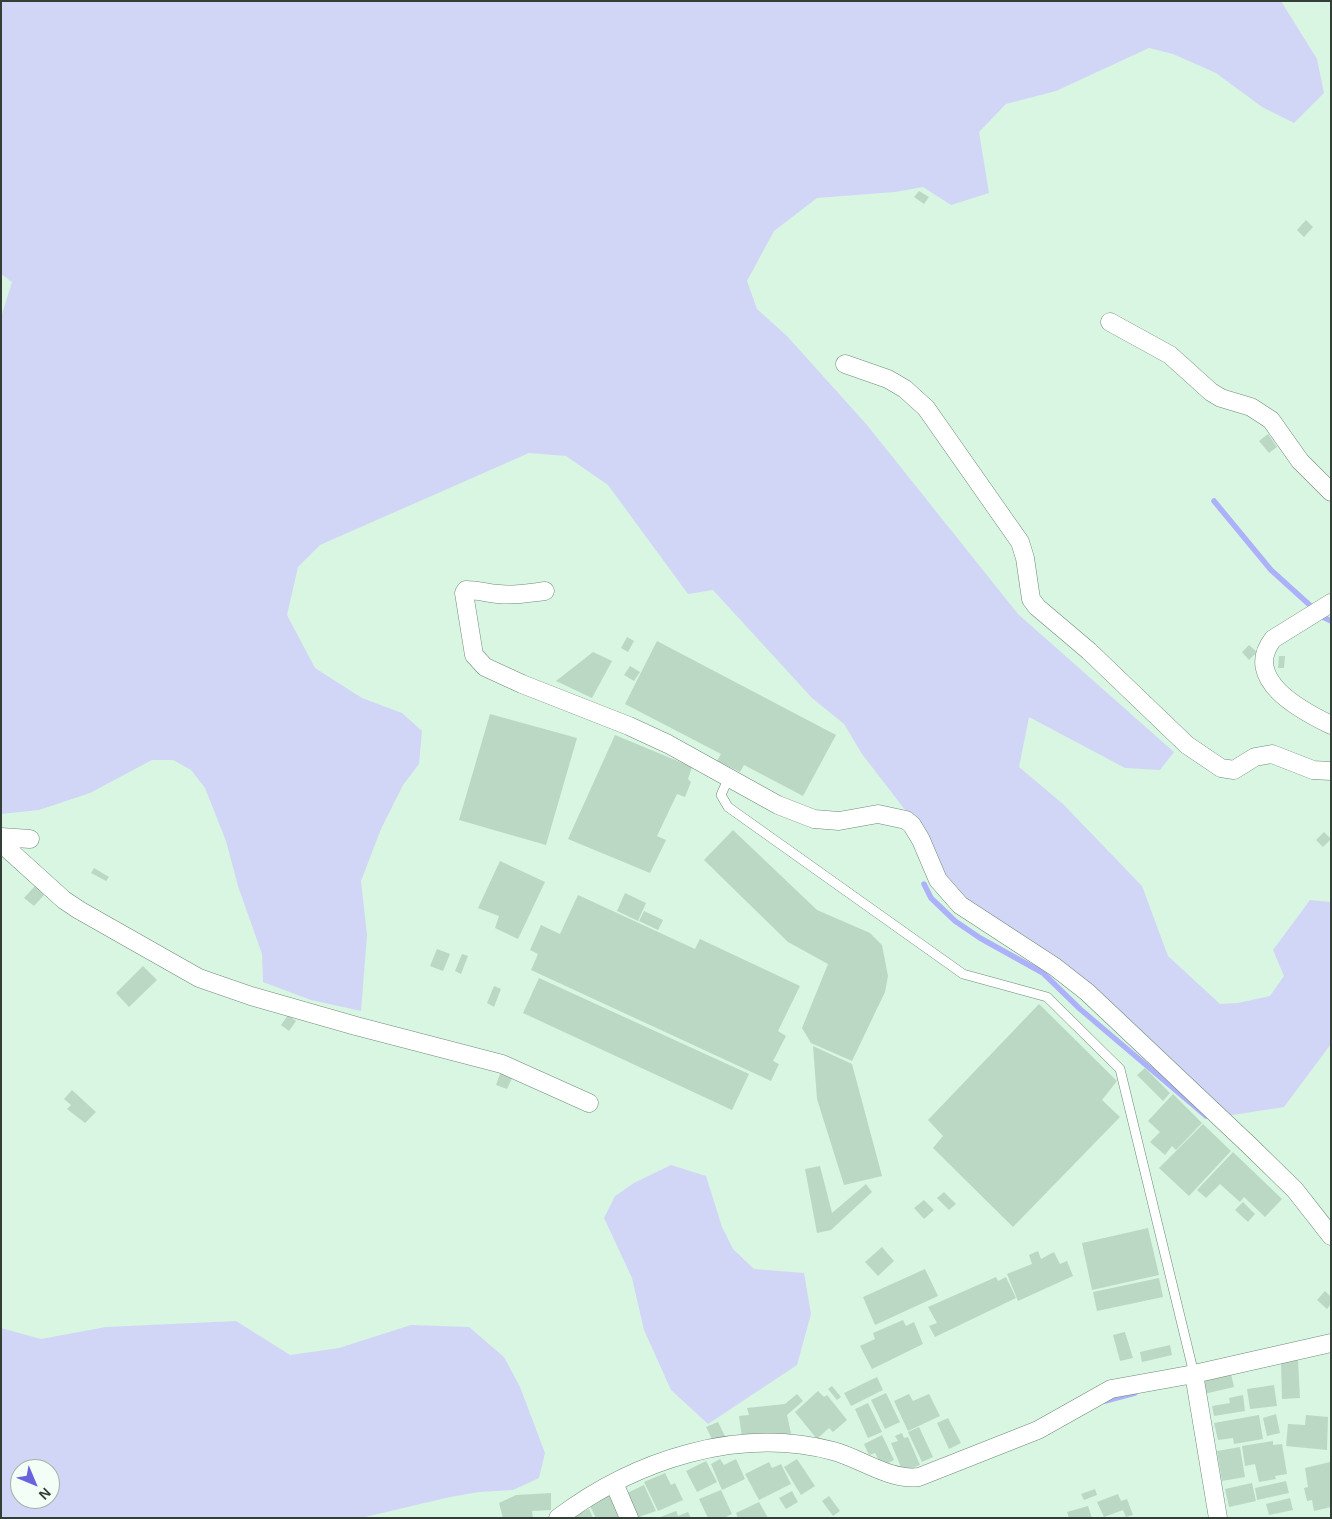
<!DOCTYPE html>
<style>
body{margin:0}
#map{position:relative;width:1332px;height:1519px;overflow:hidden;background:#d8f6e2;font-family:Helvetica,sans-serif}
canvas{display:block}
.frame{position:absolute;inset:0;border:2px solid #323e36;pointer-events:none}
.north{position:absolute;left:10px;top:1459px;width:50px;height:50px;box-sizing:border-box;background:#f2fef6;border:1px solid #a5b1a9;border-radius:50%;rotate:135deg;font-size:14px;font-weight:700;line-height:20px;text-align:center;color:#323e36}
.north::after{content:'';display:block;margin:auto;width:18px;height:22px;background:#6964de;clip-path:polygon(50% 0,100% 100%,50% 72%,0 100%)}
</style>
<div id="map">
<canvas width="1332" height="1519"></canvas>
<div class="frame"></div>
<div class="north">N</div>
</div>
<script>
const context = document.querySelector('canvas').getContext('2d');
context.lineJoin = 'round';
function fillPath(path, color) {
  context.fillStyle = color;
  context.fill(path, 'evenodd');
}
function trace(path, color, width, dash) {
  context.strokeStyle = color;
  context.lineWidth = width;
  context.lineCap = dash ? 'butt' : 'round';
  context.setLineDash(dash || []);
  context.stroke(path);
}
const green = new Path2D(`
 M1 1H1281L1317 59 1324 93 1294 123 1262 107 1216 73 1173 54 1149 48 1056 91 1006 104 979 132 989 193 951 205 923 187 895 192 817 198 774 231 747 281 757 309 787 336 867 425 1018 614 1174 752 1160 770 1125 768 1029 717 1019 767 1063 804 1142 886 1168 956 1220 1004 1238 1003 1270 996 1284 976 1273 950 1310 900 1331 902V1044L1284 1107 1226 1116 957 897 919 828 862 754 844 724 812 698 713 590 688 594 608 485 566 456 529 453 320 545 298 567 287 615 315 668 362 698 402 713 422 731 419 764 403 785 381 829 361 881 367 935 361 1011 311 1000 263 982 262 954 238 886 226 841 205 788 191 770 173 760H152L90 793 39 810 1 814V317L12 282 1 274Z
 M671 1165 706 1176 722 1227 733 1249 754 1269 804 1273 811 1314 797 1365 708 1424 671 1390 644 1330 632 1278 604 1218 615 1196 634 1183Z
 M236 1321 290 1355 339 1348 411 1325 469 1327 504 1357 520 1387 545 1453 539 1478 513 1490 479 1492 450 1497 361 1518H1V1328L41 1339 106 1327ZM20 1469H50V1499H20Z`);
const stream = new Path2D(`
 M1214 501 1271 570 1313 608
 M1323 617 1331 621
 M924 884 931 898 955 921 980 938 1043 973 1080 1009 1206 1116
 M1105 1401 1135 1393`);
const building = new Path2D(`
 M919 191 929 197 924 204 914 197Z
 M1306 220 1313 227 1304 237 1297 230Z
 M1268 434 1277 447 1269 453 1259 441Z
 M627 637 634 641 628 652 621 648Z
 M657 641 836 735 803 796 744 765 740 772 717 761 721 754 625 704Z
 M1249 645 1257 652 1249 660 1242 652Z
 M593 652 612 661 592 698 556 681Z
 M1279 656H1285L1284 668H1278Z
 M630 666 640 672 634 681 624 675Z
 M490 714 577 738 546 845 459 820Z
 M615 735 692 767 688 779 691 782 685 797 677 794 657 836 666 840 650 873 568 839Z
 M733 830 817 910 870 933 882 945 888 976 885 992 852 1061 811 1043 802 1028 828 964 788 942 704 860Z
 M1324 832 1331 839 1323 847 1316 840Z
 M500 861 545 882 518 939 495 928 499 916 478 908Z
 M94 868 109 877 106 881 91 873Z
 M35 886 44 895 34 906 24 898Z
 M625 893 646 903 638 921 617 911Z
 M578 895 695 949 700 939 800 986 778 1031 786 1036 773 1061 779 1064 771 1081 531 970 538 954 530 950 541 925 560 934Z
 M644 911 663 920 658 930 639 921Z
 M437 949 450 954 443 971 430 966Z
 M462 954 468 956 461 974 455 971Z
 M143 966 157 980 129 1007 116 993Z
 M539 978 749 1074 732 1110 523 1013Z
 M494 986 501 989 494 1007 487 1003Z
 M1039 1004 1117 1081 1102 1100 1120 1117 1013 1227 933 1148 943 1136 928 1120Z
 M288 1015 296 1021 289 1031 281 1025Z
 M813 1046 852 1064 882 1176 844 1185 817 1099Z
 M1145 1068 1170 1093 1163 1101 1137 1075Z
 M501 1071 513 1076 507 1089 496 1085Z
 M72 1090 96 1112 85 1123 67 1109 71 1105 64 1099Z
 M1173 1094 1202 1123 1176 1150 1172 1146 1165 1155 1150 1142 1160 1132 1148 1121Z
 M1203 1124 1231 1151 1189 1196 1159 1168Z
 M1233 1152 1282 1199 1265 1217 1244 1197 1240 1202 1220 1184 1206 1198 1197 1190Z
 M820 1166 832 1213 866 1184 872 1192 831 1230 817 1233 805 1169Z
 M944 1192 956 1204 949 1210 937 1198Z
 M924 1200 934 1210 924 1219 914 1208Z
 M1243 1202 1255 1214 1248 1222 1235 1210Z
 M1148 1228 1159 1275 1092 1290 1082 1243Z
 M882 1247 894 1261 878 1276 865 1262Z
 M1038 1251 1041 1259 1054 1252 1060 1264 1067 1261 1073 1276 1018 1301 1007 1274 1032 1264 1029 1255Z
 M925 1269 938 1296 875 1325 863 1297Z
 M996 1277 998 1281 1006 1277 1016 1298 935 1337 929 1326 937 1323 928 1307Z
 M1159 1278 1163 1297 1097 1311 1093 1292Z
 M1325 1291 1331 1297V1304L1327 1309 1317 1300Z
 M903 1320 906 1326 914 1322 923 1344 872 1369 860 1346 875 1339 873 1333Z
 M1125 1332 1133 1358 1120 1361 1113 1335Z
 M1170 1345 1172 1355 1142 1362 1140 1352Z
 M1298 1360 1300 1398 1282 1399 1281 1361Z
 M1231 1374 1234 1387 1204 1394 1202 1381Z
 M877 1377 883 1390 851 1406 844 1393Z
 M1274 1385 1277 1406 1250 1409 1247 1389Z
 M832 1386 841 1397 837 1400 828 1389Z
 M818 1391 824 1397 827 1395 847 1420 833 1432 829 1428 817 1439 795 1412Z
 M886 1393 900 1422 885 1429 871 1400Z
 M797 1394 803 1401 787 1415 792 1438H772L771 1434 742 1437 739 1416 749 1415 747 1408 785 1404Z
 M909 1394 913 1401 929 1394 940 1416 908 1431 894 1401Z
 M1243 1395 1245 1411 1214 1416 1212 1406 1230 1403 1229 1398Z
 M868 1403 882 1432 868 1438 855 1409Z
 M1276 1414 1280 1433 1267 1436 1263 1418Z
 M1259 1415 1263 1439 1234 1444 1233 1438 1218 1440 1214 1423Z
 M1306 1415 1328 1417 1327 1450 1286 1446 1288 1424 1305 1425Z
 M948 1418 961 1443 949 1449 937 1423Z
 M718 1422 725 1436 713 1441 706 1427Z
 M919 1427 933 1457 922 1462 908 1432Z
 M902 1433 904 1438 908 1437 920 1465 903 1472 891 1443 898 1441 895 1436Z
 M882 1435 894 1460 882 1466 875 1453 869 1455 864 1444Z
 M1273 1441V1445L1282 1444 1287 1474 1275 1476 1276 1479 1259 1482 1255 1464 1245 1466 1242 1446Z
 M1240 1447 1245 1477 1222 1481 1217 1451Z
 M720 1459 724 1465 736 1459 745 1479 722 1490 711 1464Z
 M797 1459 815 1486 801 1495 784 1467Z
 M706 1461 717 1482 697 1492 686 1471Z
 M769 1462 772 1468 781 1464 791 1484 759 1500 745 1474Z
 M1330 1462 1331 1507 1314 1511 1312 1500 1307 1501 1304 1488 1308 1487 1305 1468Z
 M665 1473 671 1485 675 1483 683 1500 658 1511 644 1482Z
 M1286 1481 1289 1493 1257 1500 1255 1488Z
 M1252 1483 1256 1501 1229 1507 1225 1489Z
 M644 1485 656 1511 636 1518 625 1494Z
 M1095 1489 1097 1495 1084 1500 1081 1494Z
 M721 1490 732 1514 724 1518H708L699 1499Z
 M792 1491 798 1502 786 1509 779 1498Z
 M551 1493V1510L532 1511 533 1518H503L499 1503 516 1495Z
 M611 1494 622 1515 617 1518H596L589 1504Z
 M1118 1494 1121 1501 1127 1499 1133 1515 1126 1517 1123 1510 1104 1517 1097 1502Z
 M829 1496 840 1511 833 1516 822 1501Z
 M1290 1498 1293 1510 1269 1515 1266 1504Z
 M759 1502 768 1518H738L736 1513Z
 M1088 1506 1092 1518H1069L1067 1512Z
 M589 1509 593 1518H571Z
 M676 1511 678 1516 688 1512 691 1518H658Z`);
const service = new Path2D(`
 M729 777 721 795 728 807 963 974 1047 997 1120 1069 1194 1374`);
const minor = new Path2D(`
 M1110 322 1170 355 1211 392 1221 398 1251 407 1271 420 1300 461 1331 492
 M845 364 888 379 905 389 926 408 1020 542 1025 558 1031 599 1037 607 1089 651 1187 745 1221 768 1234 770 1255 757 1272 754 1313 770 1331 771
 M545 591C529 593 513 596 498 594 487 593 477 590 466 590L464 593 474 655 485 667 522 684 629 726 668 744 778 805 814 819 839 821 878 814 906 820 912 825 921 840 938 880 960 905 1055 967 1087 992 1250 1146 1295 1190 1331 1236
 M1331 603 1273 639C1242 679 1300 710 1331 725
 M1 837 30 839
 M1 843 64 900 79 910 199 978 251 996 356 1026 502 1064 589 1103
 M1194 1374 1218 1518
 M614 1483 629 1518
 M558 1518C635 1460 738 1426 833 1451 860 1458 890 1481 919 1477L1038 1430 1111 1389 1194 1374 1331 1343`);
fillPath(green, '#d2d6f6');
trace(stream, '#acb1fa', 5.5);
fillPath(building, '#bbd8c4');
trace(service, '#6f8a78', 10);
trace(minor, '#6f8a78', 19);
trace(service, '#fff', 9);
trace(minor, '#fff', 18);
</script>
